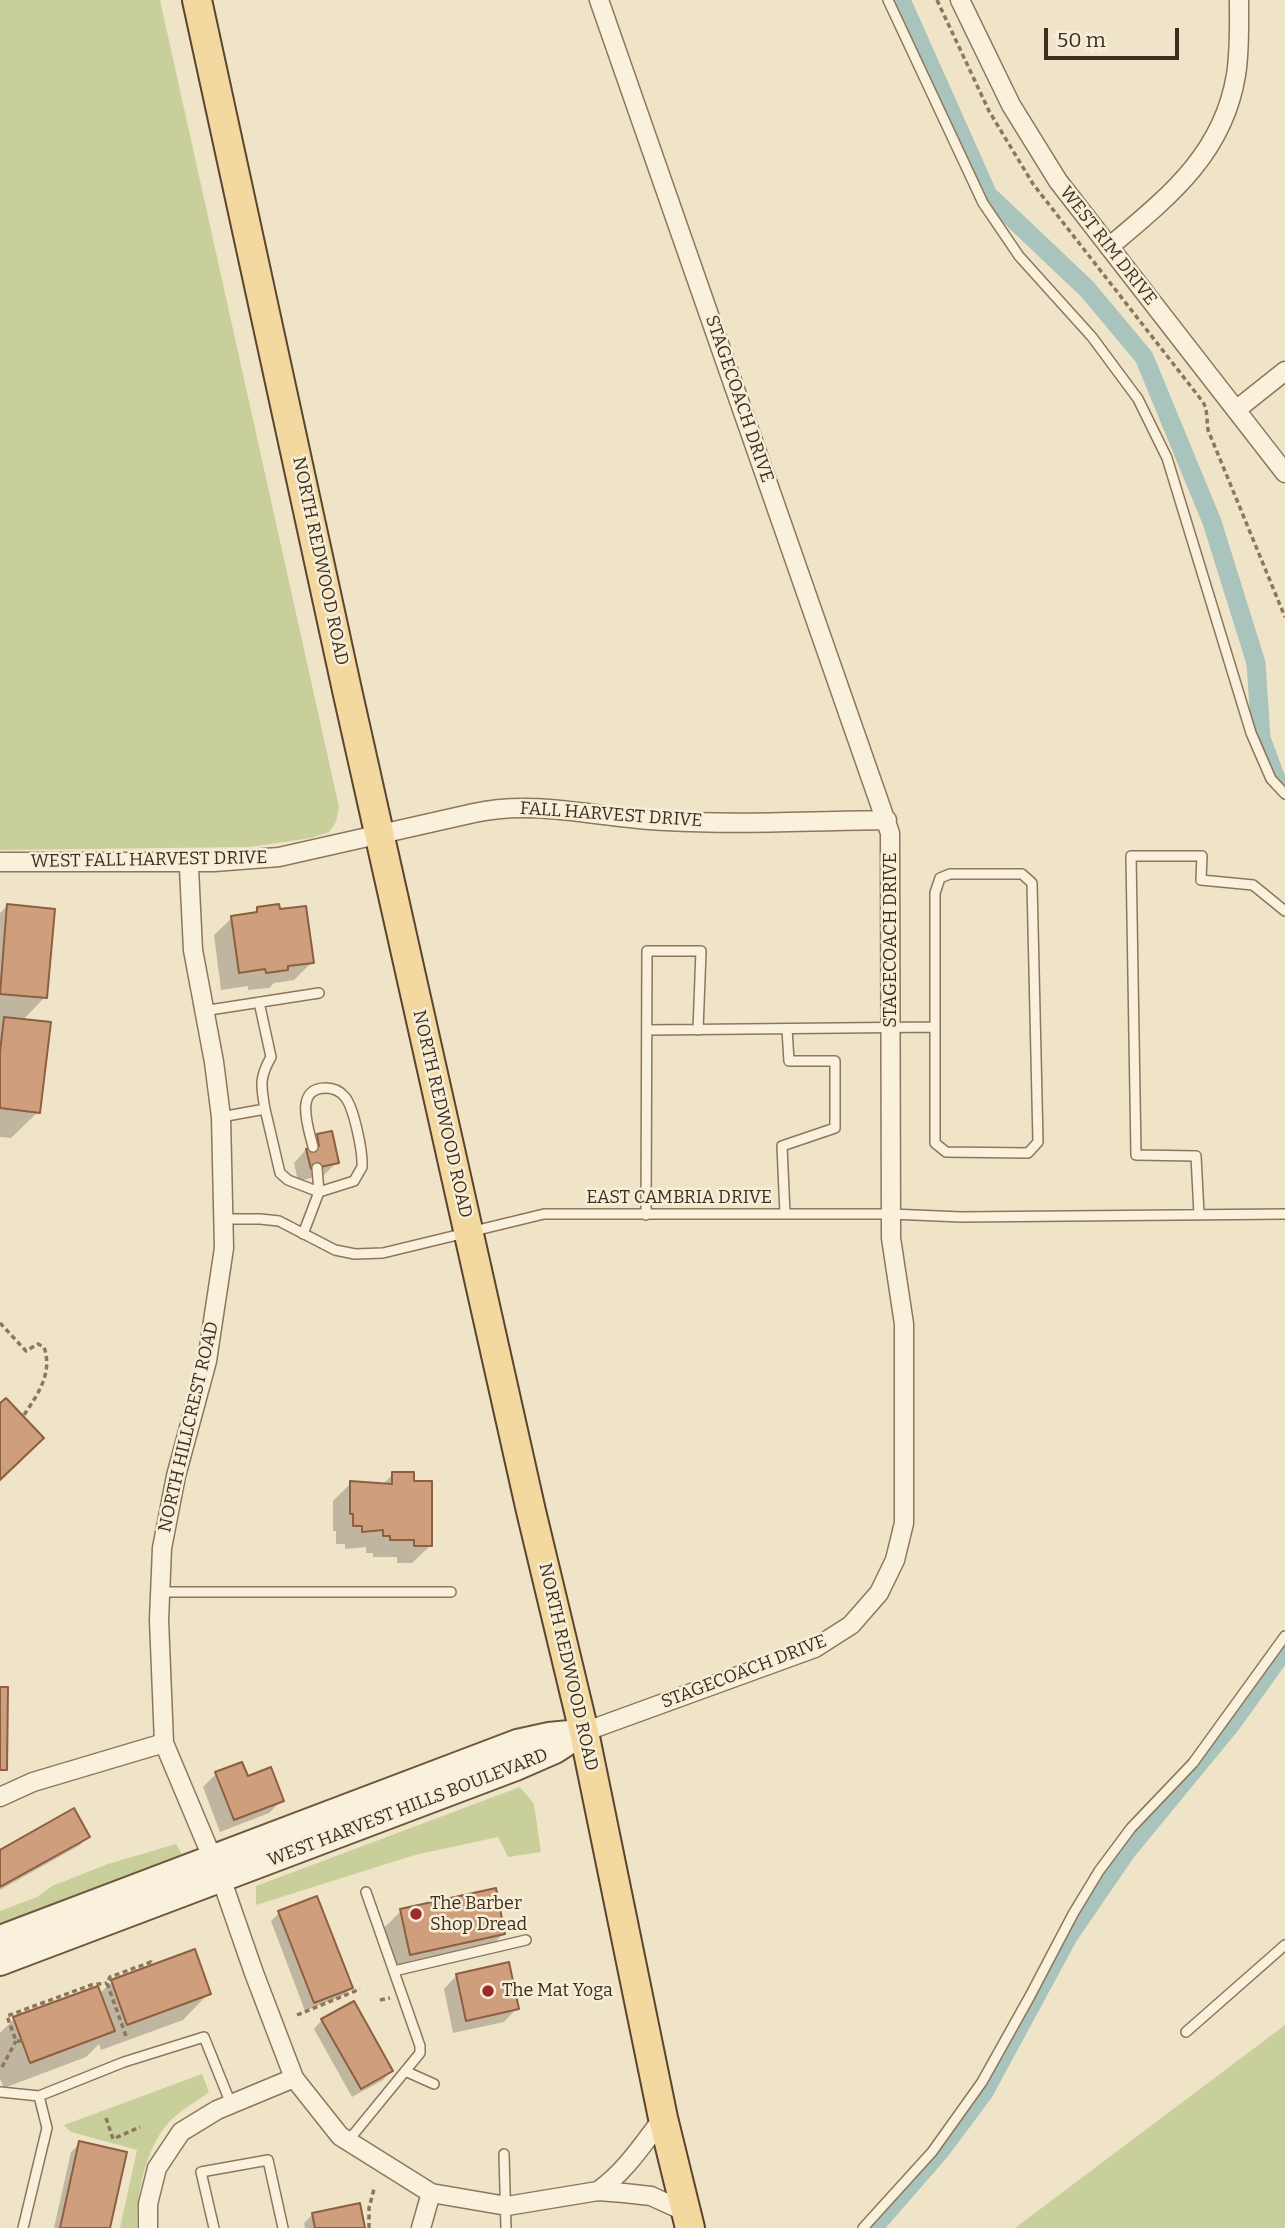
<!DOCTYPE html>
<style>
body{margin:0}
#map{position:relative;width:1285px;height:2228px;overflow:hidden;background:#f0e4c8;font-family:Bitter,serif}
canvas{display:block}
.scale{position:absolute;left:1044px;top:28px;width:135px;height:32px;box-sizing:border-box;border:4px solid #3d2e20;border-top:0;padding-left:9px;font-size:21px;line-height:24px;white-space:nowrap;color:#3d2e20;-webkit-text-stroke:5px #f7eed8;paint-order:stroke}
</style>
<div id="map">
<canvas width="1285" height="2228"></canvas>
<div class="scale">50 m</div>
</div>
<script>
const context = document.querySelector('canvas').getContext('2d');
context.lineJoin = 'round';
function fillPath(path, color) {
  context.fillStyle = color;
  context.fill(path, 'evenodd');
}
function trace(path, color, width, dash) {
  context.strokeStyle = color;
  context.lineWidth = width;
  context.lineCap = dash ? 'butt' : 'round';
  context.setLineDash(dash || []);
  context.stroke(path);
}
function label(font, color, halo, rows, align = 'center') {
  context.font = font + ' Bitter,serif';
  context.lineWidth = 5;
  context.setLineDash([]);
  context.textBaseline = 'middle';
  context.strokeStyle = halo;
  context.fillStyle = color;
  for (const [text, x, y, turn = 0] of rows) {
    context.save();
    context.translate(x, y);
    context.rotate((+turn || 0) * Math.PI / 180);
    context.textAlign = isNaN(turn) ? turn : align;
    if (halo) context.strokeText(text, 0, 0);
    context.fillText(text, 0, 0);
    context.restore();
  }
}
const green = new Path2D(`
 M0 0H160L339 807 336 822 329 832 311 838 250 847 0 850Z
 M520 1787 534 1804 541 1852 508 1857 498 1837 415 1855 256 1905V1886Z
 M176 1844 184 1858 0 1927V1911L37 1897 52 1886 108 1864Z
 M1285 2025V2228H1015Z
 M202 2074 209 2092C197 2101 181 2110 170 2121 146 2146 136 2195 137 2228H120L137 2150 71 2132 64 2125Z`);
const shadow = new Path2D(`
 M7 906 45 997 22 1021 38 1112 11 1138 0 1137V913Z
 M258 909 312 962 294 980 274 983 269 988 248 990V986L221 990 214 935 232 918 252 915Z
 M318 1136 337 1162 324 1175 298 1181 294 1163Z
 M393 1474 412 1483 430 1546 412 1563H397V1557H373V1553H366V1547L345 1549V1544H336V1531H333V1501L351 1483 382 1485Z
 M216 1774 247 1778 282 1800 269 1813 220 1832 203 1787Z
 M88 1836 80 1845 0 1890V1852Z
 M401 1911 504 1933 486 1951 392 1971 383 1929Z
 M279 1913 351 1988 342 1996 305 2011 271 1921Z
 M457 1975 517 2008 504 2022 453 2033 444 1989Z
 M112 1982 209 1993 183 2020 101 2050 99 2044 86 2057 4 2088 0 2079V2033L14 2019 99 1994Z
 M322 2020 391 2071 383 2080 352 2097 314 2029Z
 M80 2143 108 2228H54L71 2152Z
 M313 2214 364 2228H305L304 2223Z`);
const canal = new Path2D(`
 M901 0 988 195 1087 289 1144 357 1212 522 1256 663 1261 738 1276 779 1285 787
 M873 2228 940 2151 984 2092 1069 1935 1126 1852 1232 1723 1285 1649`);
const building = new Path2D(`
 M7 904 55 909 47 998 0 994Z
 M279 904 280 909 306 906 314 963 288 966V970L266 973 265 969 239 973 231 916 257 912V907Z
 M4 1017 51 1022 40 1113 0 1108V1052Z
 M332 1131 339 1163 311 1169 306 1149 319 1146 317 1134Z
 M6 1398 44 1438 0 1480V1403Z
 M392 1472H414V1481H432V1546H414V1540H390V1536H383V1530L362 1532V1526H353V1514H350V1481L392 1484Z
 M0 1687H8L7 1770H0Z
 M242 1762 248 1776 271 1767 284 1801 234 1820 215 1772Z
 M74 1808 90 1837 0 1887V1850Z
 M496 1888 505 1934 410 1955 400 1909Z
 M317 1896 353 1988 314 2003 278 1911Z
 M195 1949 211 1994 127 2025 111 1980Z
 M509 1962 519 2009 466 2021 456 1974Z
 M98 1986 115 2031 30 2063 13 2017Z
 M354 2001 393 2071 361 2089 321 2019Z
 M79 2141 127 2152 110 2228H60Z
 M360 2203 365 2228H315L312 2213Z`);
const path = new Path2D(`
 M937 0 989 111 1033 184 1203 402 1206 408 1208 430 1285 617
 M0 1323 26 1351 38 1344 44 1347C53 1373 38 1394 24 1415
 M380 2000 390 1998
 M297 2015 360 1989
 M126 2036 107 1983 110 1977 151 1962 152 1965
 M22 2041H16L7 2016 91 1985 107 1983
 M2 2067 16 2041
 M106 2118 113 2139 140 2127
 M369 2228V2208L374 2189`);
const lane = new Path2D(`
 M888 0 983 203 1019 256 1092 337 1138 399 1167 458 1251 733 1271 779 1285 794
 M203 1011 319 993
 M647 1030 935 1027V893L940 878 950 874H1022L1032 883 1038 1142 1028 1153 946 1152 935 1143V1027
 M265 1109 280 1173 288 1180 319 1192 303 1234
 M221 1117 265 1109C261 1086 259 1078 271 1057L259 1002
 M313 1147C309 1129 293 1088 326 1088 334 1088 340 1091 345 1097 354 1108 363 1152 362 1167L354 1181 319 1192 317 1168
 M785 1214 782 1146 835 1128V1061H789L787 1029
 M1199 1214 1196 1156 1136 1155 1131 856H1202L1201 880 1253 885 1285 911
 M646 1215 647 951H701L698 1030
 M224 1219H260L279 1221 335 1250 355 1254 383 1253 544 1214H891L961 1217 1285 1214
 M160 1592H451
 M394 1971 526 1940
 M1186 2032 1285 1945
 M405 2071 434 2084
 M0 2092 39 2096 47 2128 23 2228
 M39 2096 124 2062 204 2037 231 2104
 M348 2141 420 2053V2046L366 1892
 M504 2154 506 2228
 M214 2228 201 2172 268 2160 283 2228
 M863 2228 932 2152 982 2082 1030 1996 1073 1914 1099 1871 1131 1828 1193 1763 1285 1636`);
const street = new Path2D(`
 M960 0 1011 105 1058 181 1285 473
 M1109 247C1167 198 1223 155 1236 75 1240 50 1239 25 1239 0
 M1236 410 1285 371
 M0 862H214L279 857 474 813C538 799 602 819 666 821 739 825 813 821 887 820
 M189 868 193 950 214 1062 221 1117 224 1248 207 1361 176 1476 162 1548 159 1620 164 1743 222 1881 254 1973 294 2078 340 2136 431 2193 507 2206 598 2191 624 2193 651 2196 686 2212
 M584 1732 815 1648 851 1625 879 1593 895 1560 904 1523V1324L891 1238 890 833 599 0
 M0 1797 33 1782 164 1743
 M598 2191C625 2172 643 2144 663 2118
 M148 2228V2204L157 2168 181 2132 217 2110 294 2078
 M421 2228 431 2193`);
const secondary = new Path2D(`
 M0 1938 517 1742 549 1735 580 1732
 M0 1963 516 1768 555 1751 584 1732`);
const primary = new Path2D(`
 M197 0 347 690 531 1511 584 1732 663 2118 690 2228`);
const markers = [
 [416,1914,7,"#9e2a2b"],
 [488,1991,7,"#9e2a2b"]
];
const streetNames = [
 ["WEST RIM DRIVE",1108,246,52],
 ["STAGECOACH DRIVE",739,399,71],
 ["NORTH REDWOOD ROAD",320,561,78],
 ["FALL HARVEST DRIVE",611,815,4],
 ["WEST FALL HARVEST DRIVE",149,860,-1],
 ["STAGECOACH DRIVE",891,940,-90],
 ["NORTH REDWOOD ROAD",442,1114,77],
 ["EAST CAMBRIA DRIVE",679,1198],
 ["NORTH HILLCREST ROAD",189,1427,-77],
 ["NORTH REDWOOD ROAD",568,1667,77],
 ["STAGECOACH DRIVE",744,1672,-21],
 ["WEST HARVEST HILLS BOULEVARD",408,1808,-21]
];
const poiNames = [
 ["The Barber",430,1904],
 ["Shop Dread",430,1925],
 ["The Mat Yoga",502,1991]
];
fillPath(green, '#c9cf9b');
fillPath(shadow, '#0003');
trace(canal, '#a9c4bc', 19);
fillPath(building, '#cf9f7d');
trace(building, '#8d5f41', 2);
trace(lane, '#8d765c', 12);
trace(street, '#8d765c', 21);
trace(secondary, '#6f573f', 28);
trace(primary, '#5b4430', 32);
trace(path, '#8d765c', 3.5, [5, 3.5]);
trace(lane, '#faf1dc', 9);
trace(street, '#faf1dc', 18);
trace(secondary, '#faf1dc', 24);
trace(primary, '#f3d9a0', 28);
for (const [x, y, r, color] of markers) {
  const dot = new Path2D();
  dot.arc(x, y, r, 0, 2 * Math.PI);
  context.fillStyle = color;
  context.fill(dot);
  trace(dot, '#f7eed8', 2.5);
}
label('18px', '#3d2e20', '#f7eed8', streetNames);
label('18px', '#3d2e20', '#f7eed8', poiNames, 'left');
</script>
